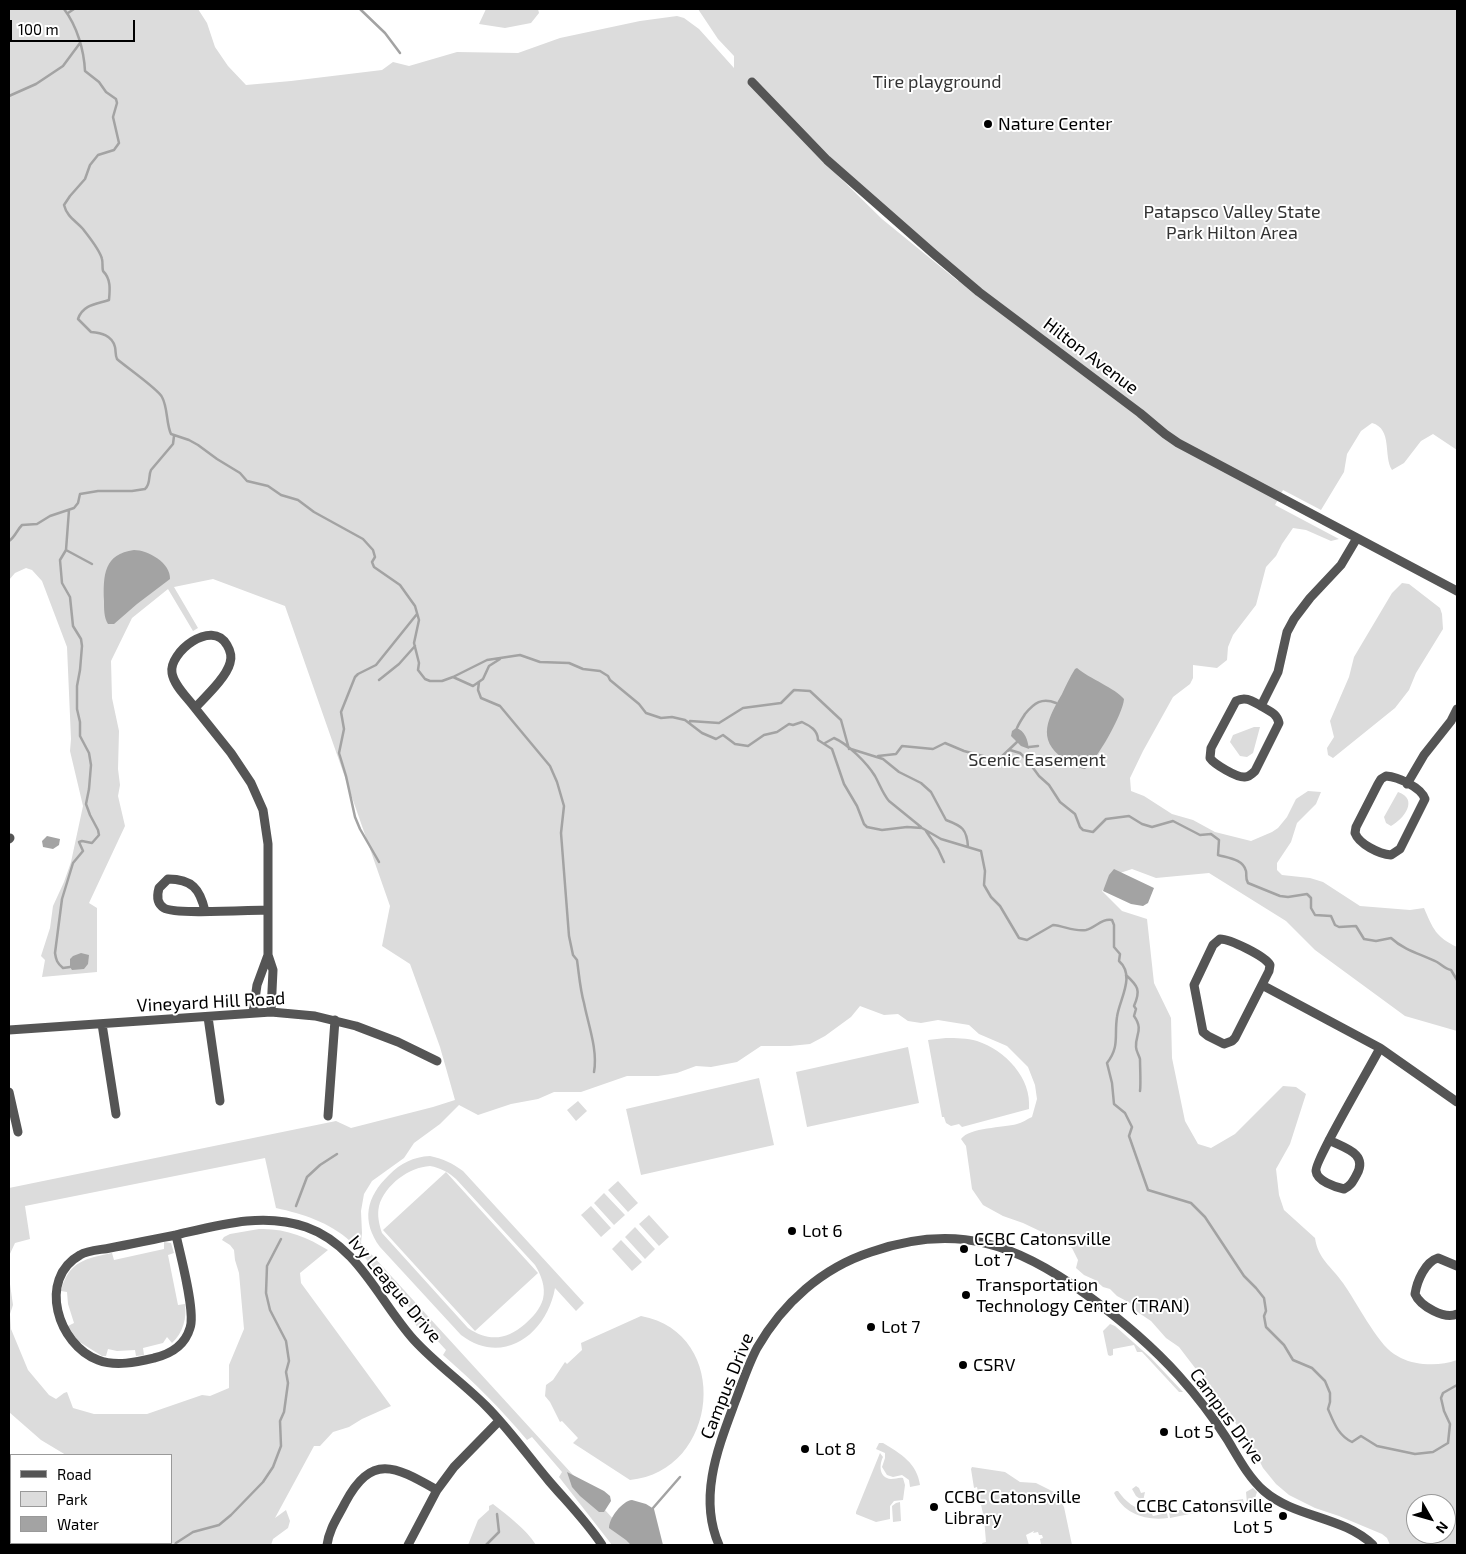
<!DOCTYPE html>
<style>
body{margin:0}
#map{position:relative;width:1466px;height:1554px;overflow:hidden;background:#fff;font-family:"Exo 2",sans-serif}
canvas{display:block}
.frame{position:absolute;inset:0;border:10px solid #000;pointer-events:none}
.legend{position:absolute;left:10px;top:1454px;width:162px;height:90px;box-sizing:border-box;background:#fff;border:1px solid #999;margin:0;padding:6px 9px;list-style:none;font-size:15px;color:#000}
.legend li{display:flex;align-items:center;gap:10px;height:25px}
.legend b{width:25px;border:1px solid #999}
.north{position:absolute;left:1406px;top:1494px;width:50px;height:50px;box-sizing:border-box;background:#fff;border:1px solid #999;border-radius:50%;rotate:128deg;font-size:14px;font-weight:700;line-height:20px;text-align:center;color:#000}
.north::after{content:'';display:block;margin:auto;width:18px;height:22px;background:#000;clip-path:polygon(50% 0,100% 100%,50% 72%,0 100%)}
.scale{position:absolute;left:10px;top:20px;width:125px;height:22px;box-sizing:border-box;border:2px solid #000;border-top:0;padding-left:6px;font-size:15px;line-height:18px;white-space:nowrap;color:#000;-webkit-text-stroke:4px #fff;paint-order:stroke}
</style>
<div id="map">
<canvas width="1466" height="1554"></canvas>
<div class="frame"></div>
<ul class="legend">
<li><b style="height:6px;background:#555"></b>Road</li>
<li><b style="height:14px;background:#dcdcdc"></b>Park</li>
<li><b style="height:14px;background:#a3a3a3"></b>Water</li>
</ul>
<div class="north">N</div>
<div class="scale">100 m</div>
</div>
<script>
const context = document.querySelector('canvas').getContext('2d');
context.lineJoin = 'round';
function fillPath(path, color) {
  context.fillStyle = color;
  context.fill(path, 'evenodd');
}
function trace(path, color, width, dash) {
  context.strokeStyle = color;
  context.lineWidth = width;
  context.lineCap = dash ? 'butt' : 'round';
  context.setLineDash(dash || []);
  context.stroke(path);
}
function label(font, color, halo, rows, align = 'center') {
  context.font = font + ' "Exo 2",sans-serif';
  context.lineWidth = 4;
  context.setLineDash([]);
  context.textBaseline = 'middle';
  context.strokeStyle = halo;
  context.fillStyle = color;
  for (const [text, x, y, turn = 0] of rows) {
    context.save();
    context.translate(x, y);
    context.rotate((+turn || 0) * Math.PI / 180);
    context.textAlign = isNaN(turn) ? turn : align;
    if (halo) context.strokeText(text, 0, 0);
    context.fillText(text, 0, 0);
    context.restore();
  }
}
const green = new Path2D(`
 M9 9H198L207 23 215 47 228 66 246 85 291 81 382 70 393 62 409 66 457 52 518 53 560 38 640 21 677 16 684 18 699 29 734 68V56L718 39 698 9H1457V450L1433 434 1421 441 1404 463 1392 470C1383 456 1393 429 1372 423L1361 431 1358 436 1347 454 1344 472 1321 510 1283 490 1275 505 1339 539 1331 541 1306 530 1293 528 1282 544 1276 556 1266 567 1256 605 1233 635 1228 647 1227 660 1217 668 1193 665V678L1190 684 1173 697 1143 751 1130 778 1131 791 1144 796 1172 814 1193 820 1215 832 1251 841 1272 832 1278 828 1287 817 1296 799 1308 791 1321 792 1316 804 1297 823 1291 842 1277 863V870L1282 875 1310 878 1323 882 1360 906 1410 910 1424 908C1433 929 1436 937 1457 947V1031L1405 1016 1315 950 1286 921 1209 873 1156 878 1132 869 1120 873 1102 891 1122 911 1147 919 1154 983 1171 1018 1172 1058 1185 1121 1198 1144 1211 1148 1235 1134 1283 1086 1296 1087 1306 1094 1290 1144 1276 1169 1279 1195 1284 1210 1315 1238C1318 1259 1331 1266 1343 1283 1356 1301 1377 1343 1394 1354 1403 1360 1413 1363 1423 1364 1436 1365 1446 1364 1457 1360V1545H1390L1387 1538 1382 1534 1339 1516 1315 1508 1289 1495 1276 1484 1263 1468 1258 1458 1225 1407 1179 1347 1166 1338 1151 1321 1133 1309 1130 1303 1117 1296 1110 1289 1103 1287 1095 1280 1084 1275 1076 1268 1078 1260 1072 1248 1063 1242 1023 1223 1003 1216 983 1205 972 1189 966 1146 961 1139C970 1127 1003 1128 1017 1124 1022 1123 1027 1119 1032 1117L1037 1099 1035 1085 1028 1067 1007 1046 979 1034 969 1025 938 1020 921 1023 908 1021 898 1014 884 1015 860 1006 851 1017 825 1036 810 1044 790 1046H761L737 1062 711 1067 696 1066 677 1073 658 1076H627L581 1092H554L538 1099 511 1104 478 1115 459 1105 440 1124 414 1143 404 1158 372 1181 364 1194 361 1211 362 1233 361 1243 637 1545H612L559 1477 562 1472 532 1437 527 1440C501 1409 474 1382 443 1355L446 1350 423 1325 418 1328 409 1315 412 1311 390 1281 384 1283C373 1270 363 1252 350 1241 329 1222 303 1214 276 1208L265 1158 25 1206 30 1239 15 1243 9 1256V1188L336 1121 351 1128 433 1107 455 1100 440 1047 410 964 382 946 390 906 285 606 213 579 174 587 198 628 193 631 168 589 132 618 111 661 112 698 119 731 118 769 120 785 118 796 125 826 89 903 97 908V972L42 977 45 960 41 956 50 928 53 906 64 882 71 862 83 806 70 751 71 739 67 647 42 581 32 570 26 568 15 573 9 580ZM826 164 960 280 958 281 882 219ZM1416 1504H1446V1534H1416Z
 M486 9H538L539 13 531 23 505 28 479 24Z
 M1402 583 1409 584 1440 608 1442 614 1443 629 1416 673 1409 690 1395 708 1333 758 1328 755 1327 748 1334 737 1330 721 1349 677 1354 657 1392 593Z
 M1254 727H1260L1253 753 1247 757 1240 756 1230 742 1233 735Z
 M1398 792C1419 799 1404 819 1391 826L1386 823 1384 817Z
 M946 1038C956 1038 967 1038 977 1041 1005 1050 1032 1078 1029 1109L962 1127 959 1124 951 1126 946 1123 944 1117H942L928 1040Z
 M908 1047 919 1103 807 1127 796 1072Z
 M759 1078 774 1145 641 1175 626 1109Z
 M578 1101 587 1111 576 1121 567 1110Z
 M430 1156C444 1159 452 1163 463 1171L584 1303 576 1311 555 1288C547 1334 503 1367 461 1335L380 1247C361 1221 366 1197 389 1175 401 1163 413 1157 430 1156ZM430 1166C441 1168 448 1172 456 1179L535 1265C541 1275 546 1287 543 1299 540 1309 533 1317 525 1324 507 1340 488 1342 468 1328L382 1233C379 1224 377 1215 379 1206 385 1185 409 1167 430 1166Z
 M446 1172 538 1273 475 1331 383 1230Z
 M618 1181 638 1203 628 1212 608 1190Z
 M604 1193 625 1215 614 1225 594 1203Z
 M591 1206 611 1228 601 1237 581 1215Z
 M649 1215 669 1237 659 1246 639 1224Z
 M635 1227 655 1249 645 1259 625 1237Z
 M259 1229C285 1228 307 1237 328 1250L300 1273 301 1283 391 1406 362 1419 349 1427 333 1432 320 1446H314L275 1518 286 1510 290 1521 288 1528 273 1539 271 1545H169L162 1543H171V1455H66L41 1440 9 1412V1277L13 1305 10 1314 11 1329 28 1370 49 1395 56 1399 64 1393 67 1392 73 1408 94 1414H147L202 1395 210 1396 229 1388V1365L244 1329 239 1273 235 1260 234 1250 230 1245 222 1240 224 1237 230 1234Z
 M621 1240 642 1262 632 1271 612 1249Z
 M164 1242 171 1243 174 1253 168 1255 178 1305 185 1304C187 1318 183 1333 172 1343L167 1337 163 1343 143 1348 144 1355 136 1356 135 1350 117 1351 108 1349 106 1356H102L78 1341 68 1326 74 1323 68 1304 67 1292 61 1291C68 1262 86 1258 112 1253L114 1260 164 1249Z
 M641 1316C733 1333 719 1472 630 1480L573 1443 578 1438 562 1421 560 1422 550 1402 545 1396 546 1385 553 1380 565 1362 567 1364 582 1350 581 1343Z
 M1110 1324 1115 1326 1151 1358 1183 1392H1179L1142 1352H1137L1134 1345 1113 1349V1355L1110 1356 1108 1355 1103 1331Z
 M879 1443H883C901 1454 917 1463 920 1485L910 1487 909 1480 902 1475 893 1477 887 1475 882 1467 885 1458V1453L876 1449Z
 M880 1453 883 1457C879 1465 879 1478 891 1479 896 1479 899 1477 903 1478L905 1485 903 1500 894 1501 890 1506V1519L876 1522 856 1514V1512Z
 M972 1467 1005 1472 1020 1482 1036 1483 1056 1493 1064 1507 1072 1545H1038L1041 1544 1040 1539 1043 1538 1042 1535H1039L1038 1532 1033 1533 1034 1531 1026 1535 1029 1545H983L982 1543 986 1542 984 1518 977 1487 974 1488 971 1469Z
 M1136 1486 1139 1488 1141 1493 1145 1492 1143 1501 1136 1496 1132 1489Z
 M1253 1488 1257 1492 1254 1501 1247 1503 1246 1492Z
 M1116 1491H1118C1126 1502 1136 1511 1150 1510L1153 1516 1167 1513 1168 1518C1146 1521 1124 1514 1114 1493Z
 M1243 1499 1244 1504 1206 1511 1205 1505Z
 M900 1502 901 1521 893 1522 892 1506 896 1503Z
 M493 1504C508 1516 525 1528 536 1545H468L478 1520 489 1510V1506Z
 M1203 1506 1204 1511 1170 1518 1169 1512Z`);
const water = new Path2D(`
 M134 550C148 550 171 563 170 579L137 604 114 624H108C104 618 104 609 104 601 103 575 104 554 134 550Z
 M1077 668C1090 679 1115 688 1124 699 1123 714 1097 760 1085 769 1077 768 1070 763 1064 759 1035 739 1049 717 1062 694 1066 685 1070 677 1075 669Z
 M1016 728C1025 730 1028 741 1029 749L1021 746 1011 736 1012 731Z
 M47 836 60 839 59 845 53 849 43 847 42 841Z
 M1114 869 1154 888 1148 903 1143 906 1131 904 1103 891 1109 875Z
 M81 953 89 955 88 964 84 969 72 970 70 967V959L73 956Z
 M567 1472 604 1491 610 1496 611 1501 604 1512H599L580 1496 572 1487Z
 M632 1500 646 1504 654 1509 663 1545H631L626 1540 609 1528C609 1518 622 1501 632 1500Z`);
const stream = new Path2D(`
 M64 9C77 26 84 50 85 71L99 82 106 92 116 99 117 103 113 117 119 143 114 150 98 155 90 165 85 179 70 196 64 205C67 217 76 221 83 229 89 237 100 250 102 259 103 263 102 267 103 271 111 279 110 289 109 300 98 304 83 304 78 319L91 332C101 333 112 335 115 347 116 351 115 355 117 359 126 367 158 389 162 397 168 408 166 423 171 434L189 440 198 445 217 459 240 473 247 481 268 486 281 495 298 500 314 512 363 539 373 550 375 557 372 562 374 567 400 585 415 606 419 620 414 643 419 663 418 670 425 679 430 681H442L453 677 487 660 520 655 540 662 569 663 583 669 600 671 608 676 610 680 639 704 646 713 661 718 672 717 685 720 702 733 716 739 723 735 735 744 748 746 764 735 777 732 789 724 793 725 802 722C810 726 818 730 818 740L832 749 844 784 857 806 864 824 867 827 882 830 907 827 922 828 941 839 981 851 985 871 984 885 991 897 1000 906 1019 938 1027 940 1053 925C1064 926 1075 932 1086 930 1095 928 1102 918 1112 920L1114 925V947L1120 954 1119 961C1136 976 1119 1000 1117 1017 1114 1036 1120 1046 1107 1063L1112 1083 1114 1104 1125 1113 1132 1127 1129 1136 1148 1190 1191 1203 1205 1217 1244 1276 1256 1288 1264 1298 1266 1311 1264 1316 1266 1327 1284 1345 1293 1360 1312 1368 1325 1381 1330 1393V1402L1328 1409C1334 1423 1338 1435 1352 1442L1361 1436 1377 1446 1415 1454 1433 1452 1448 1443 1450 1424 1444 1411 1441 1398 1443 1393 1457 1385
 M360 9 385 33 400 53
 M68 13 74 9
 M9 96 36 84 63 66 80 43
 M69 510 66 550 60 560 62 583 70 597 73 626 81 639 82 646 80 670 77 686V709L80 722V736L89 753 91 765 89 789 86 804 90 815 98 830 99 835 92 843 82 841 79 842 83 851 73 863 62 899 55 953C56 960 57 963 63 968L70 967
 M9 541C15 537 17 530 22 525L37 524 50 516 74 508 78 503 80 494 98 491H132L145 489C151 484 148 476 151 470L173 444 174 436
 M66 550 92 564
 M453 677 473 686 483 679 489 666 500 659
 M379 680 399 664 415 646
 M479 682 478 690 481 698 500 706 550 766 557 782 564 806 561 833 569 936 573 955 577 960C579 974 580 989 584 1003 588 1024 598 1050 594 1072
 M690 721 719 723 743 708 781 703 794 690 810 691 841 720 849 749
 M1017 728C1019 723 1022 719 1025 714 1034 703 1042 697 1056 703
 M825 743 834 738C848 744 867 763 875 776 880 785 883 794 889 801L921 827
 M1029 747 1038 746
 M851 749 883 759 899 772 921 783 931 792 946 820C962 826 967 829 968 847
 M1010 750 1020 753 1028 761 1039 776 1049 785 1060 802 1075 814 1080 827 1083 830 1093 832 1106 819 1129 816 1142 824 1152 827 1173 821 1200 835 1211 834 1219 840 1218 855C1228 858 1243 859 1246 871 1247 876 1245 878 1248 883L1280 896 1288 897 1307 894 1311 898V908L1315 915 1331 916 1335 925 1339 927 1356 926 1364 939 1376 941 1391 938C1405 951 1421 954 1437 962 1442 965 1445 969 1451 970L1457 980
 M878 756 896 754 902 746 933 749 945 743 964 751 998 760 1017 742
 M926 831 938 849 944 862
 M379 862 360 829 355 817 346 776 339 753 344 729 341 712 355 677 358 674 376 665 417 614
 M1126 975C1138 986 1141 990 1134 1006L1136 1009 1134 1016C1144 1030 1135 1035 1136 1047 1136 1051 1139 1055 1140 1059 1140 1067 1141 1084 1140 1091
 M296 1206 307 1177 320 1165 337 1154
 M653 1508 680 1477
 M175 1545 176 1543 193 1532 219 1525 231 1515 263 1482 273 1467 281 1446 280 1421 284 1412 288 1383 286 1372 289 1361 286 1341 270 1310 266 1293 267 1266 281 1239
 M486 1545 499 1532 497 1514`);
const minor = new Path2D(`
 M752 82 827 160 934 254 979 292 1140 413 1165 434 1178 443 1457 591
 M1261 706C1252 701 1246 696 1236 701L1211 748 1210 758C1214 764 1237 778 1245 777 1249 777 1252 774 1255 771L1279 723C1277 713 1269 711 1261 706L1278 672 1287 632 1294 619 1310 598 1341 565 1357 538
 M195 708C188 698 174 686 172 673 168 653 212 618 227 645 230 650 232 657 230 663 226 678 205 697 195 708L231 753 251 783 263 810 268 844V955L273 970 271 1012
 M1386 776C1398 777 1421 787 1425 799L1400 849 1391 855C1379 854 1359 844 1355 833L1356 827 1378 784 1381 779Z
 M1407 784 1424 755 1451 721 1457 709
 M9 839 10 838
 M205 911C200 889 192 879 168 879L159 888C157 895 156 903 164 908 175 915 250 910 268 910
 M1220 939C1230 939 1265 956 1270 965L1269 971 1235 1038 1232 1041 1224 1044 1208 1036 1203 1032 1194 985 1213 945Z
 M1262 985 1380 1048 1457 1102
 M253 1013 257 985 268 955
 M208 1017 220 1101
 M102 1024 116 1114
 M9 1030 271 1012 315 1016 356 1026 398 1042 437 1061
 M9 1092 18 1132
 M328 1116 335 1020
 M1329 1140C1344 1148 1368 1153 1357 1174 1353 1181 1351 1186 1344 1189 1335 1187 1317 1181 1316 1171 1314 1162 1372 1064 1380 1048
 M176 1235C154 1239 132 1244 110 1248 100 1250 88 1250 80 1255 37 1279 58 1345 98 1360 116 1367 137 1362 154 1358 171 1354 185 1345 190 1328 196 1312 180 1254 176 1235 219 1225 263 1212 306 1227 358 1245 379 1301 414 1340 436 1364 463 1383 486 1406 509 1429 528 1456 549 1481 567 1502 587 1522 602 1545
 M1457 1266 1438 1258C1425 1262 1417 1281 1415 1294 1420 1306 1445 1320 1457 1314
 M9 1483 11 1484
 M133 1543 140 1545
 M327 1545C329 1529 338 1517 345 1503 372 1452 396 1467 437 1490
 M408 1545 437 1490 454 1467 499 1421
 M719 1545C698 1497 718 1448 735 1402 742 1384 748 1365 757 1348 783 1303 822 1268 871 1252 957 1222 1017 1244 1087 1295 1120 1319 1152 1346 1179 1376 1197 1396 1213 1417 1227 1439 1238 1457 1248 1477 1264 1491 1295 1518 1343 1516 1373 1545`);
const markers = [
 [988,124,5,"#000"],
 [792,1231,5,"#000"],
 [964,1249,5,"#000"],
 [966,1295,5,"#000"],
 [871,1327,5,"#000"],
 [963,1365,5,"#000"],
 [1164,1432,5,"#000"],
 [805,1449,5,"#000"],
 [934,1507,5,"#000"],
 [1283,1516,5,"#000"]
];
const parkNames = [
 ["Tire playground",937,82],
 ["Patapsco Valley State",1232,212],
 ["Park Hilton Area",1232,233],
 ["Scenic Easement",1037,760]
];
const poiNames = [
 ["Nature Center",998,124],
 ["Lot 6",802,1231],
 ["CCBC Catonsville",974,1239],
 ["Lot 7",974,1260],
 ["Transportation",976,1285],
 ["Technology Center (TRAN)",976,1306],
 ["Lot 7",881,1327],
 ["CSRV",973,1365],
 ["Lot 5",1174,1432],
 ["Lot 8",815,1449],
 ["CCBC Catonsville",944,1497],
 ["Library",944,1518],
 ["CCBC Catonsville",1273,1506,"right"],
 ["Lot 5",1273,1527,"right"]
];
const streetNames = [
 ["Hilton Avenue",1091,356,37],
 ["Vineyard Hill Road",211,1002,-3],
 ["Ivy League Drive",395,1289,50],
 ["Campus Drive",727,1386,-68],
 ["Campus Drive",1227,1416,54]
];
fillPath(green, '#dcdcdc');
fillPath(water, '#a3a3a3');
trace(stream, '#a3a3a3', 2.5);
trace(minor, '#555', 9);
for (const [x, y, r, color] of markers) {
  const dot = new Path2D();
  dot.arc(x, y, r, 0, 2 * Math.PI);
  context.fillStyle = color;
  context.fill(dot);
  trace(dot, '#fff', 2);
}
label('18px', '#333', '#fff', parkNames);
label('18px', '#000', '#fff', poiNames, 'left');
label('18px', '#000', '#fff', streetNames);
</script>
